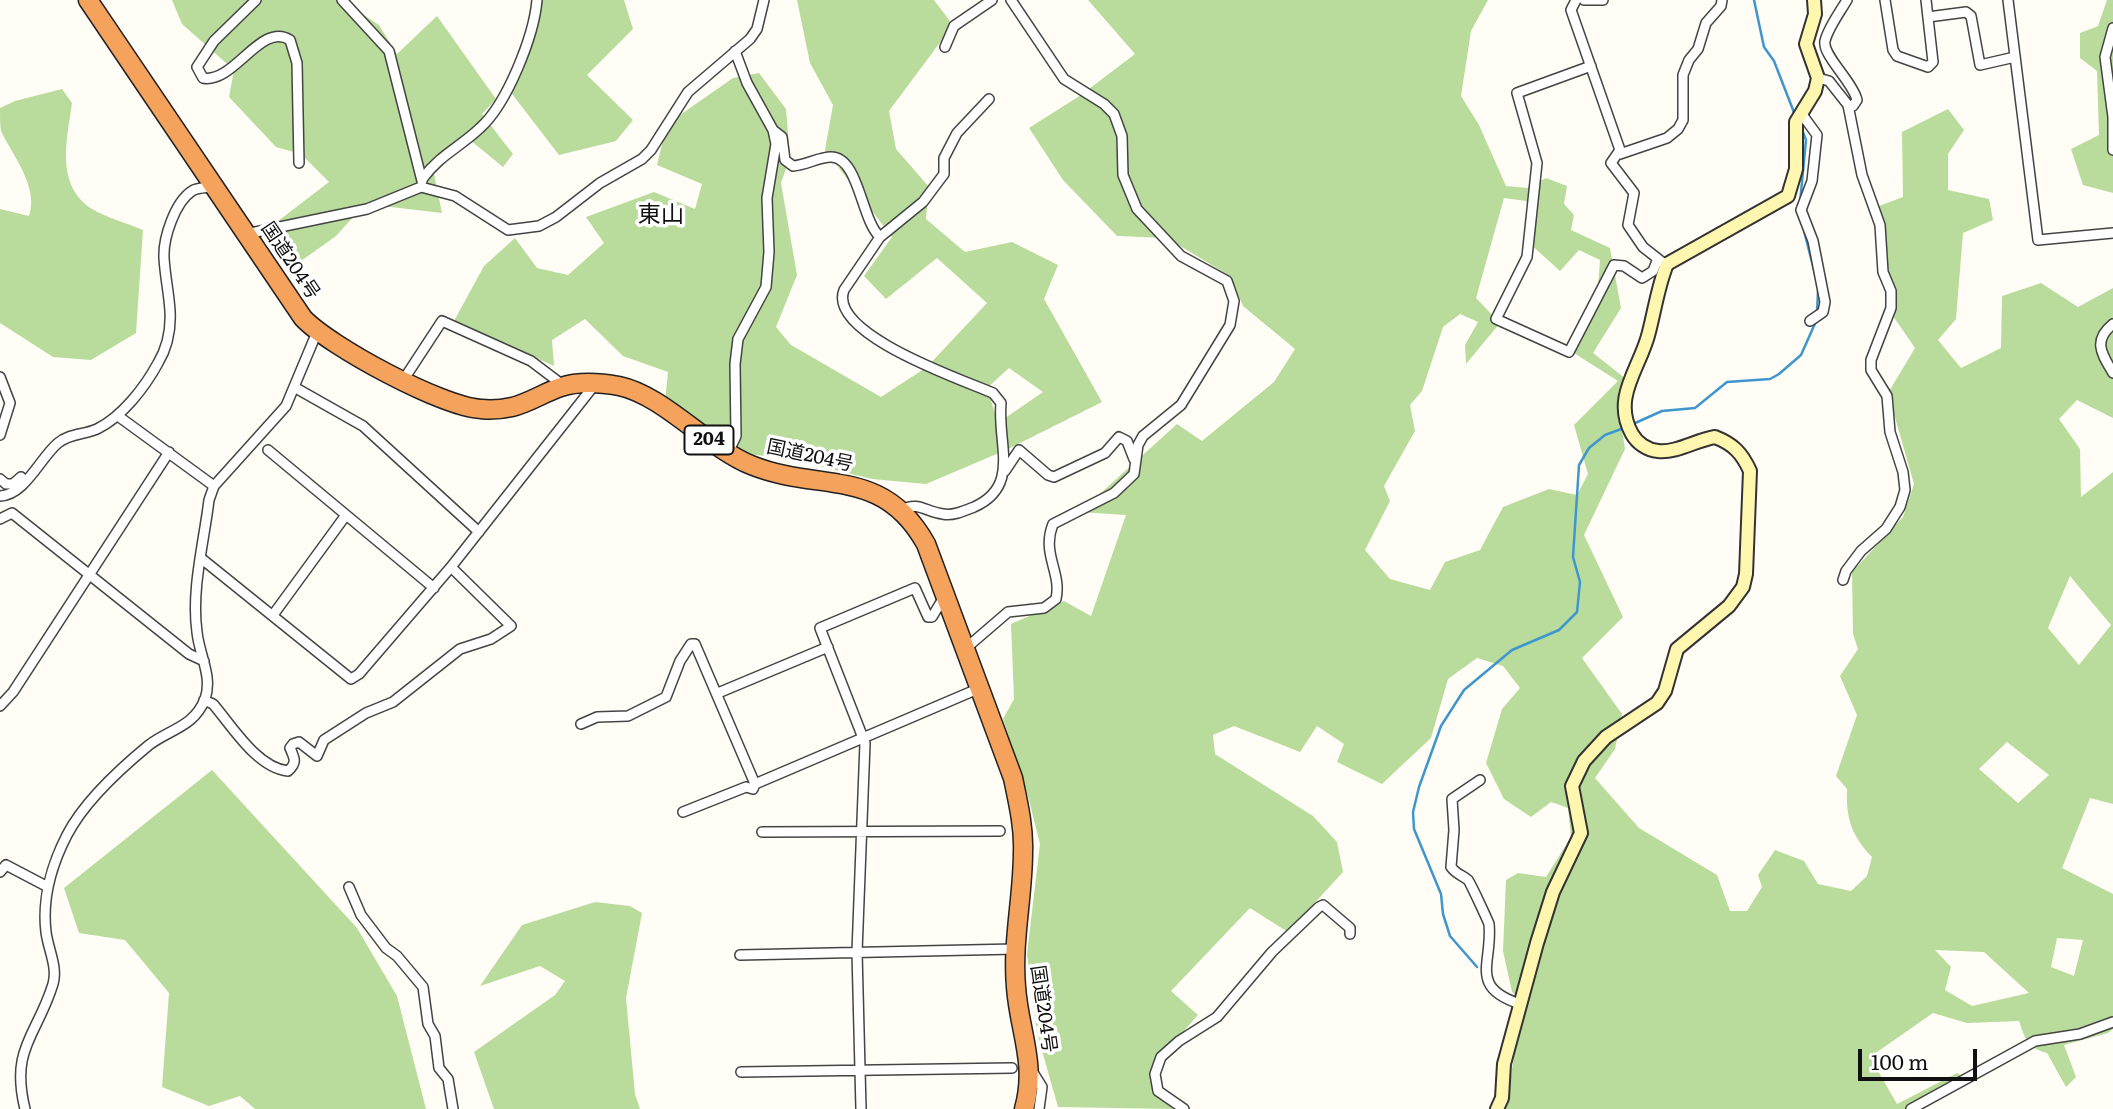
<!DOCTYPE html>
<meta charset="utf-8">
<style>
body{margin:0}
#map{position:relative;width:2113px;height:1109px;overflow:hidden;background:#fffdf5;font-family:Literata,serif}
canvas{display:block}
.scale{position:absolute;left:1858px;top:1049px;width:119px;height:32px;box-sizing:border-box;border:4px solid #111;border-top:0;padding-left:9px;font-size:21px;line-height:24px;white-space:nowrap;color:#111;-webkit-text-stroke:5px #fff;paint-order:stroke}
</style>
<div id="map">
<canvas width="2113" height="1109"></canvas>
<div class="scale">100 m</div>
</div>
<script>
const context = document.querySelector('canvas').getContext('2d');
context.lineJoin = 'round';
function fillPath(path, color) {
  context.fillStyle = color;
  context.fill(path, 'evenodd');
}
function trace(path, color, width, dash) {
  context.strokeStyle = color;
  context.lineWidth = width;
  context.lineCap = dash ? 'butt' : 'round';
  context.setLineDash(dash || []);
  context.stroke(path);
}
function label(font, color, halo, rows, align = 'center') {
  context.font = font + ' Literata,"Noto Sans JP",serif';
  context.lineWidth = 7;
  context.setLineDash([]);
  context.textBaseline = 'middle';
  context.strokeStyle = halo;
  context.fillStyle = color;
  for (const [text, x, y, turn = 0] of rows) {
    context.save();
    context.translate(x, y);
    context.rotate((+turn || 0) * Math.PI / 180);
    context.textAlign = isNaN(turn) ? turn : align;
    if (halo) context.strokeText(text, 0, 0);
    context.fillText(text, 0, 0);
    context.restore();
  }
}
const forest = new Path2D(`
 M172 0H341L379 25 397 54 437 16 496 99 482 114 513 154 503 167 470 140 433 169 442 213 365 204 336 236 294 266 265 231 329 182 301 154 276 147 229 97 234 70 182 24Z
 M533 0H624L633 29 587 75 633 120 616 141 559 155 509 90 537 14Z
 M797 0H934L953 25 889 111 896 149 929 187 926 219 965 252 1012 242 1058 265 1044 299 1102 402 1006 450 926 484 872 479 785 458 737 453 665 401 668 372 623 356 585 319 552 340 554 366 454 321 484 266 515 238 537 268 568 275 604 243 586 217 654 192 695 209 702 184 657 165 667 124 733 78 759 73 786 109 790 157 781 183 797 275 776 327 791 345 881 397 927 367 987 303 937 258 886 299 864 276 892 237 825 150 833 105 810 63ZM1009 368 1043 392 998 423 987 388Z
 M1088 0H1488L1471 31 1461 96 1479 125 1506 186 1527 188 1546 178 1567 186 1564 204 1574 215 1571 230 1610 248 1621 308 1593 353 1626 379 1620 415 1625 449 1584 535 1623 617 1582 658 1622 714 1615 749 1595 778 1639 828 1717 875 1730 911H1747L1762 887 1758 875 1775 850 1804 861 1818 884 1851 891 1867 876 1872 857C1851 835 1846 818 1847 789L1836 776 1857 715 1840 676 1858 649 1853 634 1852 572 1903 517 1914 484 1888 393 1915 348 1893 316 1879 206 1903 197 1902 132 1948 109 1964 130 1948 154V190L1989 199 1993 220 1963 233 1956 319 1938 340 1961 368 2001 348 2002 296 2041 283 2078 307 2113 288V418L2077 400 2059 419 2080 449 2081 497 2113 472V804L2090 798 2062 868 2113 894V1029L2108 1033 2064 1045 2076 1077 2066 1087 2047 1053C2028 1048 2025 1039 2019 1021L1967 1023 1933 1013 1870 1057 1897 1104 1957 1073 1962 1076 1913 1109H1506L1514 1056 1528 1004 1512 992 1503 951 1506 880 1518 873 1546 877 1571 837 1568 808 1551 802 1531 817 1504 799 1486 763 1502 709 1520 688 1503 666 1477 658 1448 679 1431 738 1382 784 1337 762 1344 744 1317 726 1300 752 1234 726 1213 735 1215 754 1313 816 1337 842 1343 872 1288 932 1250 908 1171 991 1198 1015 1159 1059 1156 1090 1173 1109 1058 1107 1037 1033 1027 954 1040 844 1028 796 1003 719 1014 699 1011 624 1064 601 1091 616 1126 515 1080 512 1177 424 1202 441 1274 382 1295 349 1243 306 1230 276 1167 238 1117 236 1063 180 1029 128 1081 95 1135 54ZM1504 198 1526 201 1535 215 1528 242 1560 271 1579 250 1600 260 1597 299 1574 353 1618 381 1574 425 1588 474 1577 495 1549 489 1503 507 1480 550 1445 562 1430 590 1390 579 1365 550 1390 501 1384 486 1415 431 1410 405 1422 391 1443 327 1460 314 1478 322 1465 345 1466 364 1500 323 1476 298ZM2070 576 2111 625 2079 665 2048 628ZM2007 742 2049 775 2018 803 1979 769ZM2057 938 2083 940 2074 976 2051 967ZM1935 950 1984 952 2029 993 1972 1006 1945 990 1951 967Z
 M2107 0H2113V193L2083 185 2071 149 2099 135 2097 71 2080 58V33L2098 26Z
 M62 89 72 103C67 140 55 185 92 209 107 218 127 223 143 230L136 333 91 360 53 357 0 323V209L29 216C39 187 13 156 1 131 0 125 0 115 0 108L15 101Z
 M212 770 357 928 397 996 426 1109H255L240 1096 209 1106 162 1087 169 993 125 940 79 933 64 888Z
 M595 902 630 906 642 913 626 998 635 1094 640 1109H494L474 1052 555 995 565 981 540 966 480 986 522 925Z`);
const stream = new Path2D(`
 M1754 0 1764 47 1774 61 1795 115
 M1800 203 1806 140 1801 127
 M1802 223 1815 274
 M1817 312 1818 291
 M1633 424 1662 411 1695 408 1727 382 1770 379 1779 374 1801 355 1817 319
 M1477 967 1450 936 1443 914 1441 894 1414 829 1413 812 1419 787 1441 726 1464 690 1512 650 1559 630 1577 612 1580 582 1573 557 1579 465 1589 448 1605 435 1624 428`);
const street = new Path2D(`
 M256 0 214 41 197 67 203 78C234 84 261 21 290 40L297 63 299 163
 M342 0 389 51 422 181
 M1576 0 1571 10 1620 150 1611 163 1634 193 1628 225 1643 247 1662 262
 M1584 0H1603
 M1847 0C1840 12 1828 28 1825 41 1822 55 1853 82 1857 100L1853 106 1848 105
 M1885 0 1893 50 1897 56 1928 67 1933 62 1926 0
 M2008 0 2038 240 2113 233
 M1928 17 1966 12 1971 16 1980 65 2015 57
 M2113 28 2105 57 2113 117
 M945 47 954 26 992 0
 M1591 66 1517 93 1537 163 1527 257 1496 319 1569 352 1614 265 1624 266 1642 278 1653 271 1657 261
 M1818 78 1829 81 1848 105 1862 175 1880 225 1883 272 1891 291V308L1871 360V370L1887 396 1890 432 1903 472 1905 490 1900 507 1886 529 1861 551 1846 571 1843 580
 M1801 113 1817 135 1812 181 1801 210 1813 241 1825 302 1823 312 1810 321
 M2113 118V150
 M773 130 782 137 785 160 793 166C806 165 819 157 831 157 859 157 861 220 880 237L844 290C827 334 963 380 993 393L1001 403C997 444 1021 486 974 507 964 511 953 516 943 514 926 512 918 501 902 510
 M1620 154 1667 138 1678 129 1683 120V75L1689 60 1698 49 1706 23 1721 6 1722 0
 M423 178C440 155 460 147 480 128 507 104 534 36 537 0
 M246 234 367 209 421 187 455 196 508 230 539 226 556 217 600 183 642 159 651 150 688 92 750 39 757 29 764 0
 M880 237 923 202 944 174V158L957 133 989 99
 M2113 324C2092 341 2102 354 2113 373
 M0 377 10 403 0 435
 M404 379 442 321 531 361 564 386
 M294 387 363 426 479 532
 M118 416 214 486
 M268 450 434 588
 M728 453 736 436 735 364 738 339 766 287 769 252 767 198 776 144 773 130 747 83 735 51
 M1005 471 1019 450 1048 475 1054 477 1105 453 1119 437 1127 441 1134 459
 M0 479 6 484H13L21 477
 M0 496C25 495 40 458 58 443 70 433 84 435 97 429 122 417 145 387 158 363 167 348 171 329 170 311 169 293 165 276 164 258 163 238 175 202 192 191 198 187 206 188 213 187
 M0 519 12 513 189 654 204 661
 M202 559 351 679 359 674 451 567 596 383
 M273 615 346 515
 M965 649 1008 612 1044 608 1056 599C1062 572 1041 554 1053 524L1114 493 1134 474 1138 445 1143 436 1181 405 1230 325 1234 301 1227 281 1181 256 1137 209 1123 175 1122 136 1114 114 1104 104 1064 79 1011 0
 M718 693 828 647
 M204 700 213 704C232 726 257 768 288 771 297 763 295 759 290 748L293 744 299 742 317 756 324 740 366 713 393 702 460 649 491 639 511 626 451 567
 M0 706 13 692 169 452
 M581 724 597 717 628 716 666 697 680 661 691 644H695L755 784
 M1480 780 1452 799 1454 830 1451 867C1456 874 1462 875 1468 880 1470 882 1488 921 1489 924 1493 963 1468 987 1520 1004
 M683 812 746 787 753 789 755 784 980 688
 M762 832 1000 831
 M0 872 6 865 48 887
 M349 887 361 915 386 948 397 956 423 987 428 1024 435 1036 439 1068 448 1079 453 1109
 M740 955 1015 949
 M1032 1071 1042 1087 1039 1109
 M741 1072 1012 1068
 M25 1109C10 1048 37 1036 53 984 58 967 48 949 46 932 42 899 52 864 67 835 84 802 121 768 149 745 170 729 194 727 205 699 213 677 199 654 197 632 191 590 204 542 209 500L214 486 286 406 317 332
 M861 1109 857 952 865 743 820 628 915 588 928 617H932L944 597
 M1184 1109 1158 1091 1155 1074 1161 1057 1179 1041 1217 1017 1272 952 1319 907 1323 905 1350 928V934
 M1911 1109 2035 1041 2080 1034 2113 1022`);
const secondary = new Path2D(`
 M1497 1109 1502 1098 1504 1064 1537 943 1553 892 1581 833 1572 786 1584 761 1606 737 1657 703 1665 691 1677 649 1729 606 1743 587 1746 574 1750 471C1742 453 1733 444 1715 437 1696 440 1677 453 1658 451 1647 450 1637 443 1632 434 1611 397 1641 367 1649 332 1655 309 1658 286 1667 264L1788 196 1796 169V122L1815 91 1818 78 1806 44 1815 14 1814 0`);
const highway = new Path2D(`
 M88 0 303 318C329 346 442 407 481 409 490 410 503 409 512 407 529 403 545 392 561 387 579 381 602 383 619 386 663 395 707 447 751 465 820 493 882 465 926 544L1013 778C1018 802 1024 827 1023 852 1023 897 1012 941 1016 987 1019 1031 1037 1063 1024 1109`);
const shields = [
 [709,440,49]
];
const shieldNames = [
 ["204",709,440]
];
const streetNames = [
 ["国道204号",290,261,56],
 ["国道204号",810,456,12],
 ["国道204号",1043,1009,82]
];
const quarterNames = [
 ["東山",661,215]
];
fillPath(forest, '#b9dc9c');
trace(stream, '#3f96cf', 2.5);
trace(street, '#444', 12);
trace(secondary, '#333', 16);
trace(highway, '#222', 21);
trace(street, '#fff', 9);
trace(secondary, '#fff6b0', 12);
trace(highway, '#f5a25d', 18);
for (const [x, y, w] of shields) {
  const box = new Path2D();
  box.roundRect(x - w / 2, y - 14.5, w, 29, 5);
  context.fillStyle = '#fff';
  context.fill(box);
  trace(box, '#111', 2);
}
label('bold 18px', '#111', null, shieldNames);
label('19px', '#111', '#fff', streetNames);
label('23px', '#111', '#fff', quarterNames);
</script>
